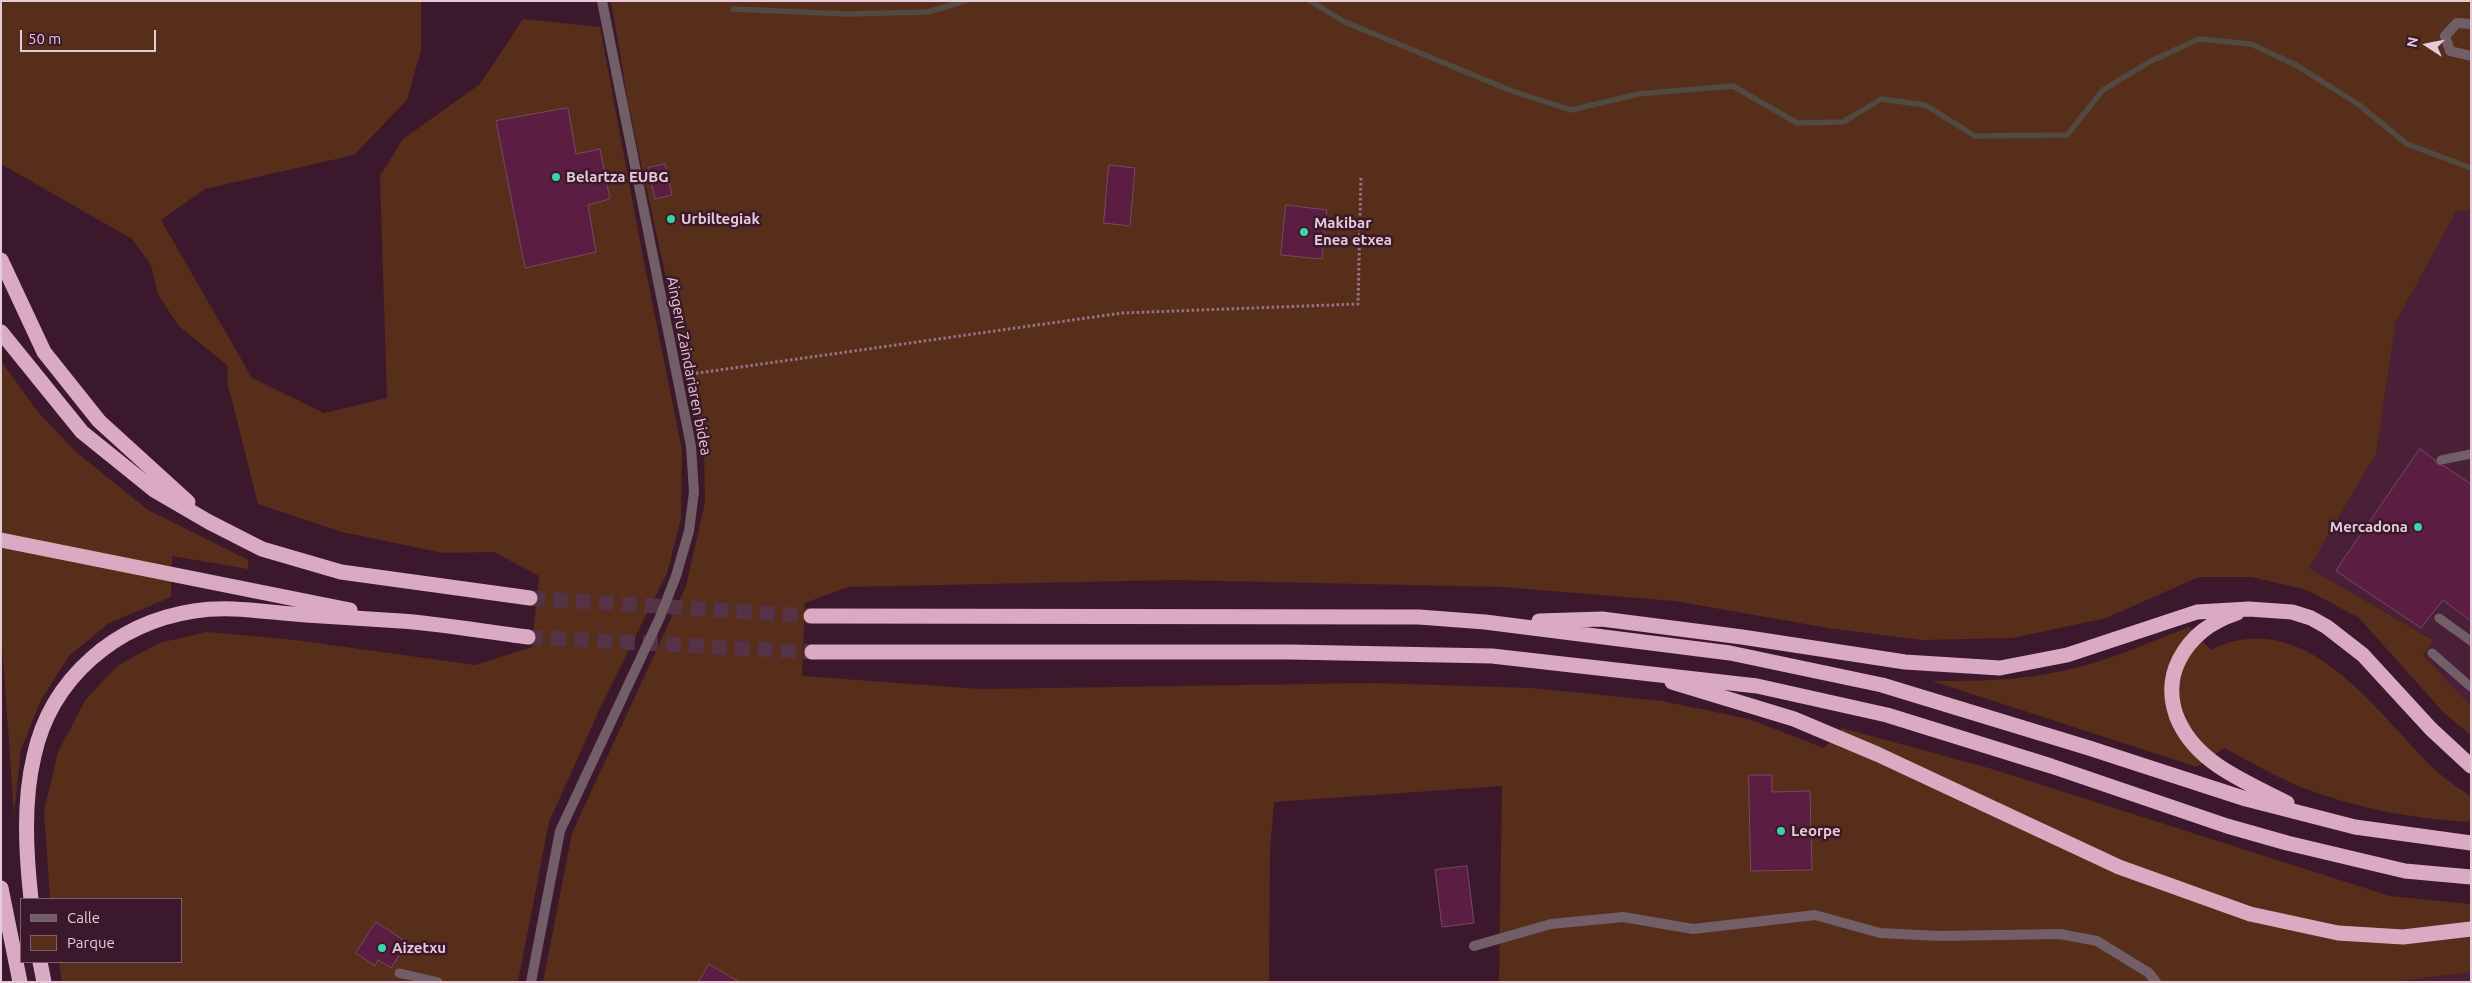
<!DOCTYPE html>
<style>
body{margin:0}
#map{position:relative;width:2472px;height:983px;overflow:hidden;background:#3c182c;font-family:Ubuntu,sans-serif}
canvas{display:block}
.frame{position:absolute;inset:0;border:2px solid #e4cbd7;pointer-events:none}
.legend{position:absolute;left:20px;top:898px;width:162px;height:65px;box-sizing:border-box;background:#3c182c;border:1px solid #7f6070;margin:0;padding:6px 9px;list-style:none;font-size:15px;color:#e4cbd7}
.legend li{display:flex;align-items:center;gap:10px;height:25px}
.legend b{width:25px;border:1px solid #7f6070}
.north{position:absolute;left:2402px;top:20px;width:50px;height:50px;-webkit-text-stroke:4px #3c182c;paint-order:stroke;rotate:281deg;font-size:14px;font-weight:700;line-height:20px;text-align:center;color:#e4cbd7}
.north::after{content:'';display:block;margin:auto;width:18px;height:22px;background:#e4cbd7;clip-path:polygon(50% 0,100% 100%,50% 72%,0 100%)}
.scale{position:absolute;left:20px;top:30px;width:136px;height:22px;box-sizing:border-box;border:2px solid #e4cbd7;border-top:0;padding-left:6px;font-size:15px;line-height:18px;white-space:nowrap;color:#e4cbd7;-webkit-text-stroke:4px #3c182c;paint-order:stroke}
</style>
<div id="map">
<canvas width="2472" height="983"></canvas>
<div class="frame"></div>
<ul class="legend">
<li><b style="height:6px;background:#715e67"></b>Calle</li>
<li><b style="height:14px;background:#562e19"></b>Parque</li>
</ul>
<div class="north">N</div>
<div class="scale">50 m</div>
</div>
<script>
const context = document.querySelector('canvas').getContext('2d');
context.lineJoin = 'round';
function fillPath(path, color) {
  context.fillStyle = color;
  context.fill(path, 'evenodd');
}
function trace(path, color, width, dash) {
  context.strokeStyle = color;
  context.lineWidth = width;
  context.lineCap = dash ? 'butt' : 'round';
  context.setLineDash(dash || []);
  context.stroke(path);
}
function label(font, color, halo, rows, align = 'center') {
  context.font = font + ' Ubuntu,sans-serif';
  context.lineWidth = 5;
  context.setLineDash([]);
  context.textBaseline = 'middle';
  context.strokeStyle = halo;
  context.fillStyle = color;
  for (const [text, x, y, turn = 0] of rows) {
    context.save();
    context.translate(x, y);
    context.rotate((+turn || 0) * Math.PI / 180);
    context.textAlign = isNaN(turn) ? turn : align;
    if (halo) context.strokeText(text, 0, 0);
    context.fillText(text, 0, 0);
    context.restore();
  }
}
const built = new Path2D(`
 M2471 210V706L2423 655 2432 639 2309 568 2376 454 2396 322 2456 212Z
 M2471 972V982H2396L2416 980Z`);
const green = new Path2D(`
 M1 1H421V50L407 100 354 155 205 189 161 220 252 378 324 413 387 398 380 176 403 139 480 84 523 19 600 27 642 252 682 450 681 518 667 573 602 704 549 822 518 982H62L59 962H181V899H50L44 811 58 752 86 699 117 666 159 643 207 632 295 640 475 665 532 647 539 576 494 552 443 553 342 532 258 504 227 381 228 366 179 326 158 295 151 265 132 239 1 164Z
 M611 1H2471V210L2456 212 2396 322 2376 454 2309 568 2433 640 2423 655 2471 706V735L2445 714 2359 618 2307 590 2251 577H2199L2106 618 2013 638 1922 640 1828 628 1675 601 1502 587 1175 580 848 587 805 603 802 676 981 689 1373 683 1532 688 1662 701 1749 719 1824 748 1842 728 1992 769 2390 896 2471 904V972L2396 982H1499L1502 786 1274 802 1270 852 1269 982H543L572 833 686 586 705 502 704 452 629 108Z
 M1 361 38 412 76 452 148 510 248 560V569L172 556 171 597 109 623 69 656 41 700 21 749 14 814 1 630Z
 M2189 627 2211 650C2305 603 2376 712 2434 769 2445 779 2459 788 2471 797V822C2415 819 2359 809 2306 789 2278 778 2251 762 2224 748L2197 767 1932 681C1976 681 2019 681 2062 671 2106 662 2148 643 2189 627Z`);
const stream = new Path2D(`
 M1310 1 1345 22 1512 91 1571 110 1638 94 1733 86 1797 123 1843 122 1881 99 1925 105 1975 136 2067 135 2103 90 2151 61 2199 39 2251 44 2296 65 2358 104 2407 144 2471 168
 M733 9 847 14 928 12 965 1`);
const building = new Path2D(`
 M568 108 576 154 600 149 610 199 588 205 596 252 525 268 496 121Z
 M665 164 672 195 655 199 648 168Z
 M1109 165 1135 168 1130 226 1104 223Z
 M1286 205 1327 210 1322 259 1281 255Z
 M2420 449 2435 460 2437 464 2444 466 2471 484V621L2443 600 2421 628 2336 571Z
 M1749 775H1772V792L1810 791 1812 870 1751 871Z
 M1467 866 1474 923 1442 927 1435 870Z
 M376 922 408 943 391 968 378 960 375 966 356 953Z
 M709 964 739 982H699Z`);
const highwayTunnel = new Path2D(`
 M530 598 811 616
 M528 637 812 652`);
const path = new Path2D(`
 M691 374 1122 313 1358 304 1361 177`);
const lane = new Path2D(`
 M2441 460 2471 454
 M2439 618 2471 641
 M2432 653 2471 687
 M399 973 438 982`);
const street = new Path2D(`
 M2471 24 2457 23 2445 36 2450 51 2471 56
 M1474 946 1551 924 1623 917 1693 929 1815 915 1880 933 1940 936 2060 934 2097 941 2149 973 2156 982
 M531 982 560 831 660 617 676 576 689 531 694 492 691 446 602 1`);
const highway = new Path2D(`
 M1 260 44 352 99 421 188 502
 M1 332 82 432 154 490 209 522 262 549 341 572 530 598
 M1 540 350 610
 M2237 613C2211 622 2192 635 2179 660 2170 678 2170 697 2176 715 2194 763 2245 781 2287 803
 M811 616 1419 617 1485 622 1730 653 1882 685 2089 748 2246 799 2355 827 2471 843
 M1539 621 1602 619 1742 637 1905 662 2000 668 2067 655 2197 612 2249 609 2292 612 2311 618 2327 627 2363 655 2431 729 2471 766
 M812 652H1290L1492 656 1757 686 1887 715 2051 766 2227 826 2287 843 2405 871 2471 877
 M1672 682 1794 719 1877 754 2119 867 2250 914 2338 933 2403 937 2471 929
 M1 888 20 982
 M31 899C26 853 23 802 34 756 51 678 116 623 194 611 232 605 269 613 306 615 338 617 369 619 401 621 443 624 486 632 528 637
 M40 962 44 982`);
const markers = [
 [556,177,5,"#3bd4a4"],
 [671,219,5,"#3bd4a4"],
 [1304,232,5,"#3bd4a4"],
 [2418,527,5,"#3bd4a4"],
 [1781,831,5,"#3bd4a4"],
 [382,948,5,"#3bd4a4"]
];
const poiNames = [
 ["Belartza EUBG",566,177],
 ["Urbiltegiak",681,219],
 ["Makibar",1314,223],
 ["Enea etxea",1314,240],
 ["Mercadona",2408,527,"right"],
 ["Leorpe",1791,831],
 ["Aizetxu",392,948]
];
const streetNames = [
 ["Aingeru Zaindariaren bidea",689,366,79]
];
fillPath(built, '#492037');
fillPath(green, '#562e19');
trace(stream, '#524940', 5.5);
fillPath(building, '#5c1d43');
trace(building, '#744b60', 1);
trace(highwayTunnel, '#553346', 15, [15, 8]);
trace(path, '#927484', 3, [2.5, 2.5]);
trace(lane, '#715e67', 9);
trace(street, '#715e67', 10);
trace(highway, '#daaac2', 15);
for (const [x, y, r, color] of markers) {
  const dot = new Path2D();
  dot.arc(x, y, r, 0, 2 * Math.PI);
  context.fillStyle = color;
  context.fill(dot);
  trace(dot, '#3c182c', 2);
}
label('bold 15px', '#e4cbd7', '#3c182c', poiNames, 'left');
label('15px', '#e4cbd7', '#3c182c', streetNames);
</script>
